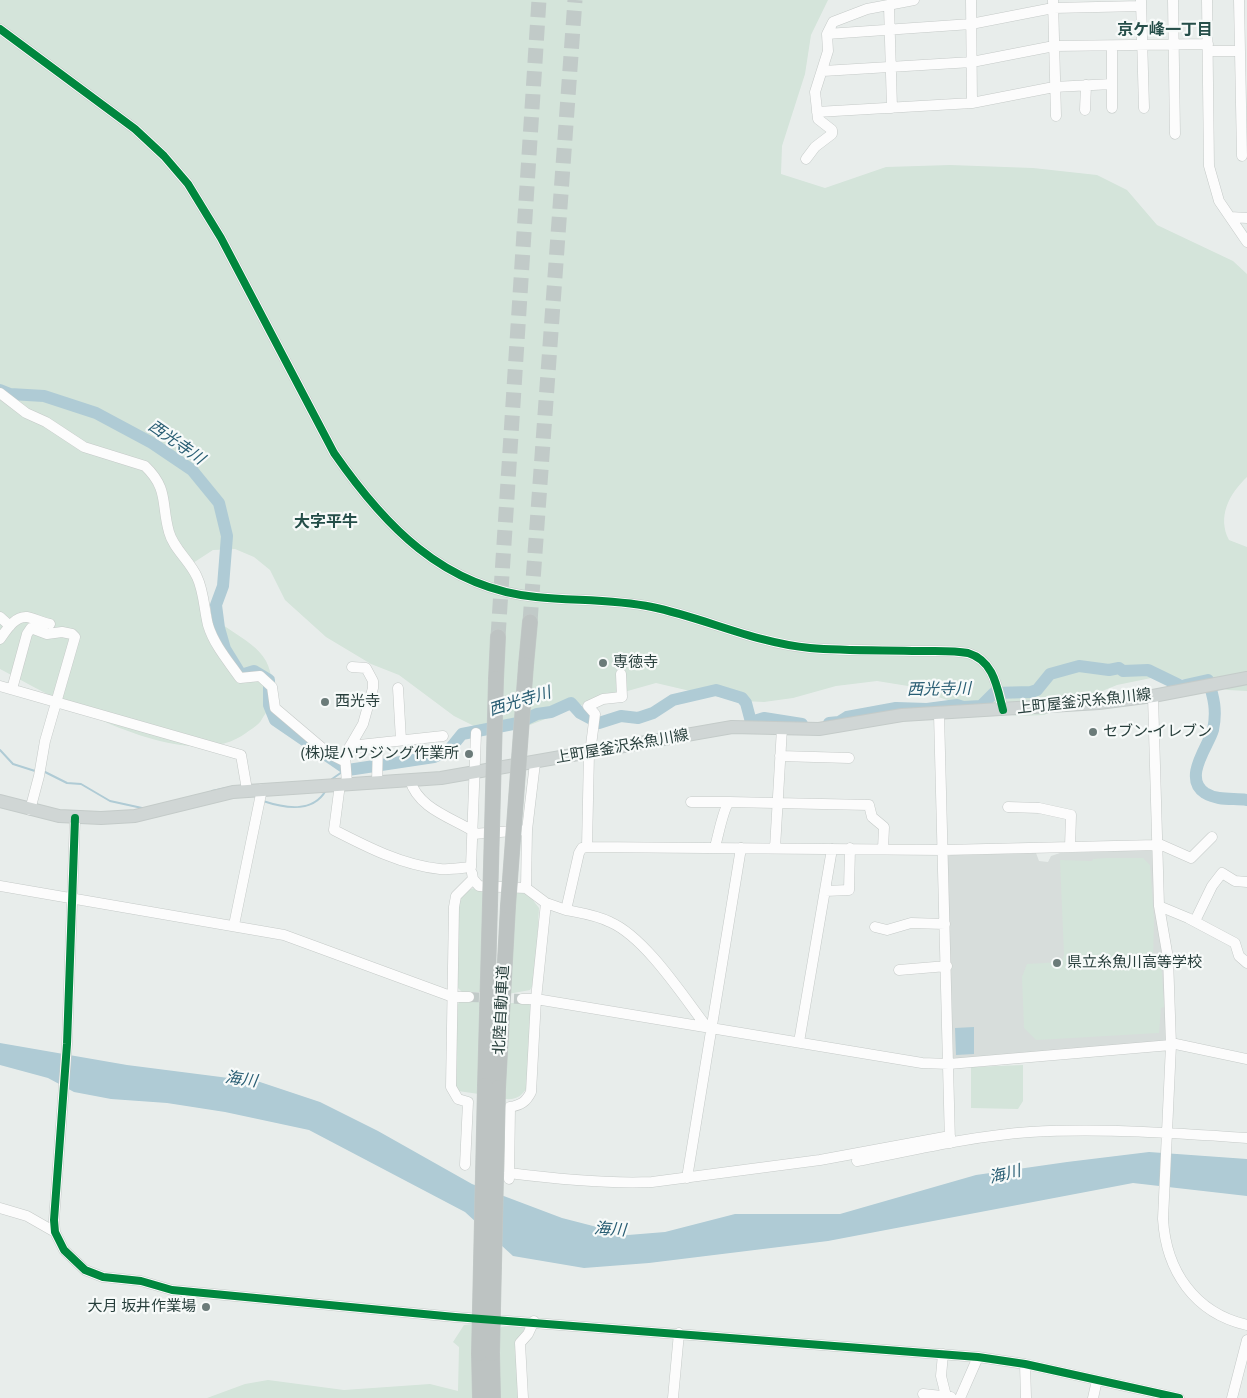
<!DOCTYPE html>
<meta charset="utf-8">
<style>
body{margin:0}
canvas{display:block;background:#e8edeb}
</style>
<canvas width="1247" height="1398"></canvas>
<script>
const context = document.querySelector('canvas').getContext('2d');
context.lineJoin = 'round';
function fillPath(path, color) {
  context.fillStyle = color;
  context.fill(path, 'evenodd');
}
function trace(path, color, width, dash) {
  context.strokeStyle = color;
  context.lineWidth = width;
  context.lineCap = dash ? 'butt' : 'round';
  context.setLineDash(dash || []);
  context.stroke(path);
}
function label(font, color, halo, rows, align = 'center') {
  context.font = font + ' "Archivo Narrow","Noto Sans JP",sans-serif';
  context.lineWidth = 4.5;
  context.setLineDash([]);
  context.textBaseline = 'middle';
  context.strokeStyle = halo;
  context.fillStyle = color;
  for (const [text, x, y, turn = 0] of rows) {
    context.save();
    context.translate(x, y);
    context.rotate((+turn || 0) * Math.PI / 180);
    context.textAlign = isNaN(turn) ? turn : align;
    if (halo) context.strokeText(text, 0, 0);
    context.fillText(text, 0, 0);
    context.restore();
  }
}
const built = new Path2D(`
 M1151 850 1155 855 1164 954 1167 1042 952 1059 946 857 951 855 1036 853 1039 861 1048 862 1051 856 1060 853Z`);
const green = new Path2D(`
 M0 0H828L811 35 805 74 782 146 781 174 825 188 886 167 950 165 1033 168 1097 175 1127 190 1157 225 1233 261 1247 274V477C1229 494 1217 517 1229 540L1247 547V691L1228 690 1194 681 1161 676 1117 685 1044 715 1019 716 975 710 908 686 877 681 836 686 793 698 764 702 743 701 703 694 656 683 592 701 530 725 502 731 476 727 454 716 399 675 371 664 326 637 285 600 270 570 254 557 235 549 213 550 193 563C195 574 195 590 200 600 213 628 251 635 266 661 272 672 274 691 272 702 270 708 265 714 262 719 259 725 251 729 246 733 186 778 57 698 0 669Z
 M1106 858H1143L1150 865 1154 920 1153 961H1161L1164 1007 1161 1008 1159 1033 1036 1040 1024 1028 1022 977 1027 964 1061 962 1064 955 1060 860 1092 861 1093 859Z
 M474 888 484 893 480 992H462L456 986 458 898 465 891Z
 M517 891 529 895 539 908 535 981 530 990 508 994 514 894Z
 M460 1001 480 1002 479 1094 458 1091 454 1086 456 1007Z
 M508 1003H528L532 1007 528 1086C522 1096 517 1100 505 1099Z
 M1023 1065V1101L1018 1109 971 1108V1067Z
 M473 1324V1398H207L245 1384 268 1380 344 1390 430 1384 458 1391 459 1347 453 1342 464 1325Z
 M501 1327H526L517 1341 518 1398H500L497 1335Z`);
const water = new Path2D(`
 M974 1027V1054L956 1055 955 1028Z
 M0 1043 127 1065 260 1082 320 1102 378 1131 472 1184 562 1218 628 1235 665 1232 735 1214H840L976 1175 1067 1162 1149 1152 1247 1159V1196L1133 1183 828 1241 649 1263 584 1268 513 1256 465 1212 309 1130 225 1112 167 1103 111 1099 74 1092 48 1078 0 1065Z`);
const stream = new Path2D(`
 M0 750 13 764 35 771
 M45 772 67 783 81 784 110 801 142 808
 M332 779 342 772
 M212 791 236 786
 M263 801C284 808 313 814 326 790`);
const river = new Path2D(`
 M0 390 10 394 44 396 96 413 152 443 192 470 219 503 227 536 223 586 216 605 219 628 225 649 241 675 254 671 269 680V705L275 720 348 770 434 757 449 750 462 734 518 723 537 714 551 712 571 703 580 713 599 723 621 716 638 718 653 713 673 700 716 690 742 698 746 703 751 722 764 718 802 724
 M829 723 839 722 847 717 896 708 927 709 957 705 963 707 981 706 994 693 1031 692 1037 690 1050 674 1079 666 1109 670 1119 668 1123 671 1148 670 1181 686 1208 680C1214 698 1217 711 1213 730 1209 745 1182 778 1205 793 1218 801 1233 798 1247 800`);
const minorTunnel = new Path2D(`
 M469 997 522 999`);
const highwayTunnel = new Path2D(`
 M530 622 575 0
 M498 637 539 0`);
const minor = new Path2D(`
 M971 0 972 103
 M1053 0 1056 116
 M1173 0 1175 134
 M1207 0 1209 166 1219 201 1247 242
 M1239 0 1242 156
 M1141 1 1144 108
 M889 6 892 108
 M0 29 135 129 164 156 188 184 221 238 334 453C384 525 443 588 536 597 575 601 613 599 652 607 705 618 755 643 810 648 846 651 883 650 919 651 935 651 953 650 968 653 994 661 997 687 1003 710
 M827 34 971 24 1053 8 1141 6
 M1112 46V108
 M1209 51H1240
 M823 71 972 62 1054 46 1208 44
 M1085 110 1086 85
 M817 112 972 103 1054 87 1112 84
 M806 159 815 147 832 134V130L818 119 815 92 828 51 827 34 833 22 867 9 914 0
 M1230 217 1247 218
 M0 393 26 413 46 422 84 447 145 466C169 489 161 504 169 532 173 548 190 561 197 577 204 592 204 609 208 625 214 645 229 662 240 678L260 676 272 687 275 708 328 753 344 761
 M0 617 10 626
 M0 639C6 631 14 616 27 617 34 618 42 623 50 624
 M0 686 241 755 247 790
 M398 688 401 740
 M12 689 27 634 31 628 47 634 62 632 72 634 75 637 45 741 39 776 30 810
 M1153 696 1159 906 1168 958 1171 1045 1163 1219C1166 1270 1194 1313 1247 1325
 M939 714 950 1143
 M350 746 443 736
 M590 753 595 714 588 706 603 699 622 697 621 674
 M780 756 849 758
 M410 780C418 808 450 817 473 831
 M377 782 378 743
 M340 784 334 830C367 847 402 865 440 869 450 870 461 868 471 867L476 733
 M347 784 345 755 363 724 373 688V681L366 668 352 667
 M691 802H729
 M1008 807 1039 808 1071 815 1070 847
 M75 818 67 1044 54 1220 55 1232 64 1250 85 1270 103 1277 141 1281 172 1290 455 1317 978 1357 1025 1364 1179 1398
 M527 830 535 763
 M473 834 527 830 526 888 546 903 566 910 579 853 582 848 587 847 944 850 1157 845
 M1157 843 1191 858 1212 837
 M587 847 589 753
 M715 847C718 837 723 809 729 802L869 805 872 817 884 827 883 849
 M775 848 782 728
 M472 873 473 879 479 886 526 888
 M0 886 284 935 453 997H469
 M825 891 849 890 850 848
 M1159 906 1188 918 1235 943 1239 956 1247 963
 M566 910C581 913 596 915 610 922 645 937 683 996 706 1026
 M1195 921 1212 886 1222 873 1235 881 1247 882
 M234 925 262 789
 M875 927 887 930 911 923 945 924
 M899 970 947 966
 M522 999H536L922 1063 949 1064 1171 1045
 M799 1042 832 849
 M1171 1043 1247 1059
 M857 1161C914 1150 972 1136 1030 1132 1102 1128 1175 1133 1247 1138
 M465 1165 468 1102 458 1099 451 1087 454 907 456 896 473 879
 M509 1173C556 1179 604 1184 652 1182L820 1160 950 1136
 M687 1178 741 848
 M509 1179 510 1107C521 1105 526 1102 531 1092L536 999 546 903
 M0 1208 27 1216 55 1232
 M943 1354 941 1376 946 1396
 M1025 1364 1026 1398
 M923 1394 951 1397
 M523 1398 520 1343 528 1334 534 1321
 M673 1398 679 1333
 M960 1398 978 1357
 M1093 1398 1097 1380
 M1232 1398 1247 1340`);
const major = new Path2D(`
 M0 801 59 816 101 818 135 816 233 792 441 778 732 727 819 729 902 715 1099 703 1153 696 1247 678`);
const highway = new Path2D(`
 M526 665 530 622
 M496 679 498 637
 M485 1086 490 904
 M498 1088 508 906
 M479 1353 480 1398
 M492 1353 493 1398`);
const highwayBridge = new Path2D(`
 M490 904 496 679
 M508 906 526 665
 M479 1353 485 1086
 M492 1353 498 1088`);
const cycleway = new Path2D(`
 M0 29 135 129 164 156 188 184 221 238 334 453C384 525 443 588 536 597 575 601 613 599 652 607 705 618 755 643 810 648 846 651 883 650 919 651 935 651 953 650 968 653 994 661 997 687 1003 710
 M75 818 67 1044 54 1220 55 1232 64 1250 85 1270 103 1277 141 1281 172 1290 455 1317 978 1357 1025 1364 1179 1398`);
const markers = [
 [603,663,5,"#6b7b79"],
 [325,702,5,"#6b7b79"],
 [1093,732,5,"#6b7b79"],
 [469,754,5,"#6b7b79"],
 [1057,963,5,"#6b7b79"],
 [206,1307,5,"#6b7b79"]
];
const poiNames = [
 ["専徳寺",613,663],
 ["西光寺",335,702],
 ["セブン-イレブン",1103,732],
 ["(株)堤ハウジング作業所",459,754,"right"],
 ["県立糸魚川高等学校",1067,963],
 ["大月 坂井作業場",196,1307,"right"]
];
const streetNames = [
 ["上町屋釜沢糸魚川線",1084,702,-6],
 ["上町屋釜沢糸魚川線",622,747,-10],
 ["北陸自動車道",502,1010,-87]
];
const neighbourhoodNames = [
 ["京ケ峰一丁目",1165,31],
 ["大字平牛",326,523]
];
const waterNames = [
 ["西光寺川",176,443,35],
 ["西光寺川",939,690,-1],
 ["西光寺川",520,702,-17],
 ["海川",241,1080,8],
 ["海川",1005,1175,-14],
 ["海川",610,1230,4]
];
fillPath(built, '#d7dddb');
fillPath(green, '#d4e4da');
fillPath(water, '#afcbd5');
trace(stream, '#afcbd5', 2);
trace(river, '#afcbd5', 12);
trace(minorTunnel, '#c1cac8', 10, [10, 5]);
trace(highwayTunnel, '#c1cac8', 15, [15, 8]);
trace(minor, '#c5cac8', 11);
trace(major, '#c4cbc9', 14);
trace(highway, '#c4cbc9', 16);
trace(minor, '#fcfcfc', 10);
trace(major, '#d0d6d5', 12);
trace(highway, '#bdc3c2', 15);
trace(highwayBridge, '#c4cbc9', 16, []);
trace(highwayBridge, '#bdc3c2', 15);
trace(cycleway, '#00873e', 8);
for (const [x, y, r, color] of markers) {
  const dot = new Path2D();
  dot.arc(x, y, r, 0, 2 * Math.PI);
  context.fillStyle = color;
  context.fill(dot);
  trace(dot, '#f7faf9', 2);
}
label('15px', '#273e3b', '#f7faf9', poiNames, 'left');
label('15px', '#273e3b', '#f7faf9', streetNames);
label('bold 16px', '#254e49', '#f7faf9', neighbourhoodNames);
label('italic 16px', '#285d73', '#f7faf9', waterNames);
</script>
